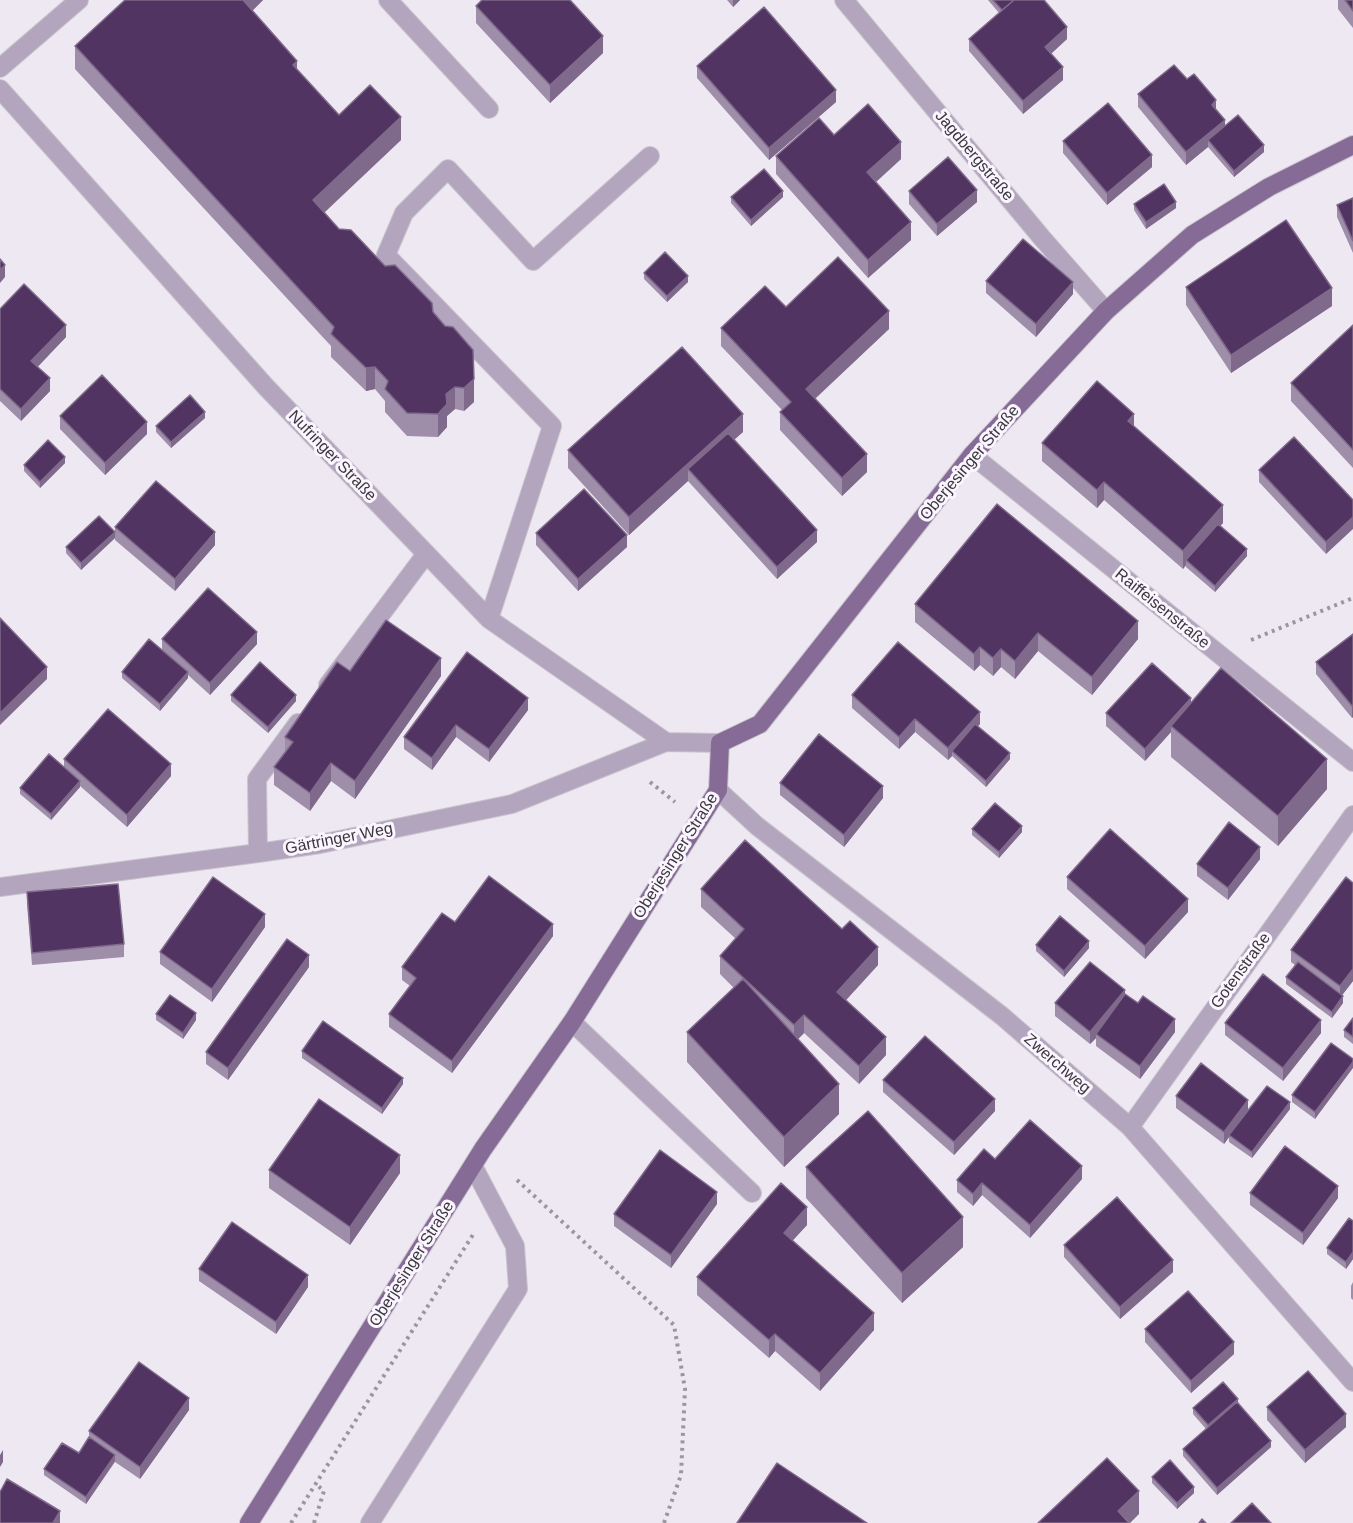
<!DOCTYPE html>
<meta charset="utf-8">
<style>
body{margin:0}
canvas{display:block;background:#ede8f1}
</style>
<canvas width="1353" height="1523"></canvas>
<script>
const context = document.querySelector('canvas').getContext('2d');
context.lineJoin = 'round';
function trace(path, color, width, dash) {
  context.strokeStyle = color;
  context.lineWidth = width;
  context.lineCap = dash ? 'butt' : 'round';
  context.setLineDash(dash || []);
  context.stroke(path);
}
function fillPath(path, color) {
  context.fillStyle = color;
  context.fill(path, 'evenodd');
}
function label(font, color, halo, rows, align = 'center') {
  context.font = font + ' Helvetica,sans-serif';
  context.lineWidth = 6;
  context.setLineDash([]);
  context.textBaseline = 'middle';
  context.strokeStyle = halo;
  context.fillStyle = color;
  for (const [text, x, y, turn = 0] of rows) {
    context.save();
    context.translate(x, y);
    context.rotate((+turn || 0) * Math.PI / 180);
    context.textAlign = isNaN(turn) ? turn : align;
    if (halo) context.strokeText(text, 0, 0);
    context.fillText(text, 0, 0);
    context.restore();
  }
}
const path = new Path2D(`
 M1251 640 1353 598
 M650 782 675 802
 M517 1180 674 1325 685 1389 681 1475 664 1523
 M291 1523 474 1233
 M314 1523 324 1491 316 1484`);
const minor = new Path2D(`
 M388 0 489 109
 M844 0 1042 238 1106 311
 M0 68 79 0
 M0 89 266 387 489 619 666 742 720 743
 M972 455 1353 762
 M489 619 552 426 386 255 404 213 448 169 533 261 650 156
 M328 685 426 554
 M718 790 757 826 1002 1016 1130 1127 1353 1382
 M258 853 257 779 298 723
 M0 887 258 853 320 844 512 804 666 742
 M572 1022 752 1193
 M1130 1127 1353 815
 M370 1523 518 1289 515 1246 473 1166`);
const major = new Path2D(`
 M249 1523 483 1149 572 1022 718 790 720 743 760 724 972 455 1106 311 1192 235 1269 187 1353 145`);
const wall = new Path2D(`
 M125 0H263L252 11 297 70 339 115 401 140 324 213 339 229 385 266 433 312 474 402 464 411 455 409 447 416V427L438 437 407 436 385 412V401L375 389 366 391 331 357V346L75 69V46Z
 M727 0H740L733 7Z
 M988 0H1044L1067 39 1051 54 1063 80 1023 114 969 51V39L999 13Z
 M1338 0H1353V28L1338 9Z
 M476 6 603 53 550 103 476 23Z
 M697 66 836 102 769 160 697 78Z
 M1187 79 1216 109 1225 126 1264 152 1234 177 1208 147 1186 165 1138 107V94Z
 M834 135 901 159 876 182 911 240 868 278 776 174V156Z
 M1063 141 1152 167 1107 205 1063 153Z
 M909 191 977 202 937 236 909 204Z
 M731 197H783L751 226 731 203Z
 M1353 198V253L1337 217V205Z
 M1134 204 1176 208 1146 229 1134 210Z
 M644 273 688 282 667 302 644 279Z
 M986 281 1073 294 1036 337 986 293Z
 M1186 287 1332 306 1231 373 1186 305Z
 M786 307 889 329 815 399 867 472 842 496 780 430V412L782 410 721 346V328Z
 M0 309 66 337 37 367 50 391 21 421 0 401Z
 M1353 325V468L1291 401V383Z
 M60 416 147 434 105 475 60 429Z
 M205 418 171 448 156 432V426Z
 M1134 427 1223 523 1220 526 1247 556 1215 592 1186 567V565L1183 569 1104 500 1097 508 1042 461V443Z
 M743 432 734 439 817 542 777 579 688 481 629 535 568 468V450Z
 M65 463 40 488 24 471V465Z
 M1259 470 1353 500 1326 554 1259 482Z
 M115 527 215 545 175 591 115 540Z
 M536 533 627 547 578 591 536 545Z
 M115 538 81 570 66 553V547Z
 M915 604 1138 639 1092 695 1038 651 1015 679 1001 667 993 676 980 665 974 671 915 622Z
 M1353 634V717L1352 718 1316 674V662Z
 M162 639 257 644 210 695 188 675V678L160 711 122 678V672L162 650Z
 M350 671 441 676 355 799 331 781 310 811 274 785V767L285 753V737Z
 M231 695 296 701 268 733 231 701Z
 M852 695 980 724 978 726 1010 759 986 787 952 756 948 760 915 732 899 749 852 708Z
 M1191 703 1327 789 1278 846 1171 757V732L1145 761 1106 726V713Z
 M528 710 489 762 456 737 432 770 404 749V737Z
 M64 759 171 776 127 827 80 786V787L51 820 20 794V788L64 766Z
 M780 783 883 798 844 847 780 795Z
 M972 829 1022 832 999 858 972 835Z
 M1260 859 1228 900 1197 876V864Z
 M1067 877 1188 912 1145 959 1067 889Z
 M1353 883V981L1342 995 1343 1003 1332 1018 1286 984V977L1295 965 1291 962V950Z
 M701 889 842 929 878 965 846 1000 886 1055 859 1084 804 1033 798 1039 839 1114 784 1167 687 1062V1032L734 988 720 974V956L736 939 701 907Z
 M27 892 124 944V957L32 965 27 904Z
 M455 922 553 936 452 1073 389 1027V1014L410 986 402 980V967Z
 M265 927 212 1002 160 964V952Z
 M1036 945 1089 948 1064 977 1036 951Z
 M309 967 228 1080 206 1064V1052Z
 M1125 994 1175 1032 1140 1079 1096 1046V1038L1090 1044 1055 1016V1003Z
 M156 1014 196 1020 183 1039 156 1020Z
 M1353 1018V1044L1344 1037V1030Z
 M1225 1023 1321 1033 1283 1081 1225 1035Z
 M302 1051 403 1084 382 1114 302 1058Z
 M1353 1059 1315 1119 1292 1102V1095Z
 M883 1080 995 1111 954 1155 883 1092Z
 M1176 1096 1248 1111 1290 1109 1252 1158 1229 1142V1137L1224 1144 1176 1108Z
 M995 1159 1082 1179 1030 1238 982 1195 973 1206 957 1192V1180Z
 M806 1167 963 1247 902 1303 806 1198Z
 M269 1170 400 1173 350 1245 269 1188Z
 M1250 1193 1338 1198 1303 1245 1250 1205Z
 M717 1204 671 1268 614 1226V1214Z
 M1353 1221V1259L1346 1269 1327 1254V1248Z
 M807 1225 793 1240 874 1330 820 1391 775 1351 769 1358 697 1295V1277Z
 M1064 1245 1173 1272 1120 1319 1064 1257Z
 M199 1269 308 1287 276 1334 199 1281Z
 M1353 1282V1300L1351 1298V1286Z
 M1145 1329 1234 1354 1191 1393 1145 1342Z
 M1238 1402 1271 1447 1217 1495 1183 1456V1449L1206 1429 1193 1414V1408Z
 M1267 1407 1346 1427 1305 1463 1267 1420Z
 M189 1410 140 1479 115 1462 86 1504 44 1475V1469L79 1453 89 1437V1431Z
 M1152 1477 1194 1493 1177 1509 1152 1483Z`);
const shadedWall = new Path2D(`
 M242 0H263L242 21Z
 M733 0H740L733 7Z
 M1067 27V39L1045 59V47Z
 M603 36V53L550 103V85Z
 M297 61V84L293 65Z
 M1063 67V80L1023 114V101Z
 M836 90V102L769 160V148Z
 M1216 100V112L1212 105Z
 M401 117V140L313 223V200Z
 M1225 120V132L1208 140V147L1186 165V152Z
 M901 142V159L867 190V172Z
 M1264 145V152L1234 177V171Z
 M1152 155V167L1107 205V193Z
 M977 190V202L937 236V224Z
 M783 191V197L751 226V220Z
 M1176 202V208L1146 229V222Z
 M911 222V240L868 278V260Z
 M5 265V277L0 283V270Z
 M688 276V282L667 302V296Z
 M1073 282V294L1036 337V324Z
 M1332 288V306L1231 373V355Z
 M889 311V329L806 407V389Z
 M66 325V337L31 374V361Z
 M375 367V389L366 391V368Z
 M50 378V391L21 421V409Z
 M474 379V402L464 411V388Z
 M455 387V409L447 416V427L438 437V414L446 394Z
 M205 412V418L171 448V442Z
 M743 414V432L694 476 688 469V481L629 535V517Z
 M1134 414V432L1128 421Z
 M147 422V434L105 475V463Z
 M867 454V472L842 496V478Z
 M65 457V463L40 488V482Z
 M1104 482V500L1097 508V490Z
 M1223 505V523L1188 563 1186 560V565L1183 569V551Z
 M1353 517V529L1326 554V542Z
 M817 530V542L777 579V567Z
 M115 532V538L81 570V563Z
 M215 532V545L175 591V579Z
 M627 535V547L578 591V579Z
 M1247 549V556L1215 592V586Z
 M1138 621V639L1092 695V677Z
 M257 632V644L210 695V683Z
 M1038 633V651L1015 679V661Z
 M980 647V665L974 671V654Z
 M1001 649V667L993 676V658Z
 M441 658V676L355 799V781Z
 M47 667V679L0 725V713Z
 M188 672V678L160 711V704Z
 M296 695V701L268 733V727Z
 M528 698V710L489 762V749Z
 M1191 698V710L1171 726V732L1145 761V749Z
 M1353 705V717L1352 718V706Z
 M980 712V724L954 753 952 751V756L948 760V748Z
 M915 719V732L899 749V737Z
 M456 725V737L432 770V758Z
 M1010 753V759L986 787V781Z
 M1327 759V789L1278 846V816Z
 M331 763V781L310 811V793Z
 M171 764V776L127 827V815Z
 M80 781V787L51 820V814Z
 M883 786V798L844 847V835Z
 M1022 826V832L999 858V852Z
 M1260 847V859L1228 900V888Z
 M1188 899V912L1145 959V946Z
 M265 914V927L212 1002V989Z
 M553 924V936L452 1073V1061Z
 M1089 941V948L1064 977V971Z
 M878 947V965L837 1010V992Z
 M309 955V967L228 1080V1068Z
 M1353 969V981L1340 998V986Z
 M1125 990V1002L1096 1034V1038L1090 1044V1032Z
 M1343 996V1003L1332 1018V1012Z
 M196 1013V1020L183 1039V1033Z
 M804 1015V1033L794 1043V1025Z
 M1175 1019V1032L1140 1079V1066Z
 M1321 1020V1033L1283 1081V1068Z
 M886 1037V1055L859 1084V1066Z
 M1353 1062V1068L1315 1119V1112Z
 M403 1078V1084L382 1114V1108Z
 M839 1084V1114L784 1167V1137Z
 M995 1099V1111L954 1155V1142Z
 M1248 1100V1112L1224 1144V1132Z
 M1290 1102V1109L1252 1158V1152Z
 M400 1155V1173L350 1245V1227Z
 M1082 1166V1179L1030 1238V1225Z
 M982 1183V1195L973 1206V1194Z
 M1338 1186V1198L1303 1245V1233Z
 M717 1192V1204L671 1268V1255Z
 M807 1207V1225L784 1250V1233Z
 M963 1217V1247L902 1303V1273Z
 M1353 1252V1259L1346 1269V1262Z
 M1173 1260V1272L1120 1319V1307Z
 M308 1275V1287L276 1334V1322Z
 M874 1313V1330L820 1391V1373Z
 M775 1334V1351L769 1358V1340Z
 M1234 1342V1354L1191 1393V1381Z
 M189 1398V1410L140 1479V1467Z
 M1238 1399V1405L1208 1432V1425Z
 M1346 1414V1427L1305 1463V1450Z
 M1271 1441V1447L1217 1495V1488Z
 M3 1450V1462L0 1467V1455Z
 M115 1455V1461L86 1504V1497Z
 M1194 1487V1493L1177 1509V1503Z
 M1139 1491V1514L1130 1523 1118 1511Z
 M60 1511V1523H53Z`);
const building = new Path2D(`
 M125 0H243L297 61 293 65 339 115 370 85 401 117 313 200 339 229 351 230 385 266 395 265 432 303 433 312 445 326 453 327 473 350 474 379 464 388 455 387 446 394 447 404 438 414 407 413 385 389 388 381 375 367 366 368 331 334 334 327 75 46Z
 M482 0H570L603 36 550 85 476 6Z
 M993 0H1014L1002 10Z
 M1014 0H1044L1067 27 1045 47 1063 67 1023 101 969 39Z
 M1345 0H1353V11Z
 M764 7 836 90 769 148 697 66Z
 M1174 65 1187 79 1194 74 1216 100 1212 105 1225 120 1186 152 1138 94Z
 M1108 103 1152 155 1107 193 1063 141Z
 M868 104 901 142 867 172 911 222 868 260 776 156 819 118 834 135Z
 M1238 115 1264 145 1234 171 1208 140Z
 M948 157 977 190 937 224 909 191Z
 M764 169 783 191 751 220 731 197Z
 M1164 184 1176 202 1146 222 1134 204Z
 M1353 198V241L1337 205Z
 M1286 220 1332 288 1231 355 1186 287Z
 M1023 239 1073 282 1036 324 986 281Z
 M665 252 688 276 667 296 644 273Z
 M838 257 889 311 806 389 867 454 842 478 780 412 791 402 721 328 765 286 786 307Z
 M0 259 5 265 0 270Z
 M24 284 66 325 31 361 50 378 21 409 0 389V309Z
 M1353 325V450L1291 383Z
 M682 347 743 414 629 517 568 450Z
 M102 375 147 422 105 463 60 416Z
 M1097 381 1134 414 1128 421 1223 505 1183 551 1104 482 1097 490 1042 443Z
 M190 395 205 412 171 442 156 426Z
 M728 433 817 530 777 567 688 469Z
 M1294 437 1353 500V517L1326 542 1259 470Z
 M48 440 65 457 40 482 24 465Z
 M156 481 215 532 175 579 115 527Z
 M584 489 627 535 578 579 536 533Z
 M997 504 1138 621 1092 677 1038 633 1015 661 1001 649 993 658 980 647 974 654 915 604Z
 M99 516 115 532 81 563 66 547Z
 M1218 524 1247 549 1215 586 1186 560Z
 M208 588 257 632 210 683 162 639Z
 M0 618 47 667 0 713Z
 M386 620 441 658 355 781 331 763 310 793 274 767 293 742 285 737 337 662 350 671Z
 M1353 634V705L1352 706 1316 662Z
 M149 639 188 672 160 704 122 672Z
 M898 642 980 712 948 748 915 719 899 737 852 695Z
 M467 652 528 698 489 749 456 725 432 758 404 737Z
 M260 662 296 695 268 727 231 695Z
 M1152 663 1191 698 1145 749 1106 713Z
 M1221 668 1327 759 1278 816 1171 726Z
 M108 709 171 764 127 815 64 759Z
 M975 724 1010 753 986 781 952 751Z
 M819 734 883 786 844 835 780 783Z
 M49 754 80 781 51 814 20 788Z
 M995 803 1022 826 999 852 972 829Z
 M1229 822 1260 847 1228 888 1197 864Z
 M1110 829 1188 899 1145 946 1067 877Z
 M745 840 842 929 850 921 878 947 837 992 886 1037 859 1066 804 1015 794 1025 720 956 744 929 701 889Z
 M489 876 553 924 452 1061 389 1014 416 978 402 967 442 913 455 922Z
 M213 877 265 914 212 989 160 952Z
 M1346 877 1353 883V969L1340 986 1291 950Z
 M118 884 124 944 32 953 27 892Z
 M1060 916 1089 941 1064 971 1036 945Z
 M287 939 309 955 228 1068 206 1052Z
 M1090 962 1125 990 1090 1032 1055 1003Z
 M1298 962 1343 996 1332 1012 1286 977Z
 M1263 974 1321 1020 1283 1068 1225 1023Z
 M743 979 839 1084 784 1137 687 1032Z
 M1125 994 1138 1003 1143 996 1175 1019 1140 1066 1096 1034Z
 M170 995 196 1013 183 1033 156 1014Z
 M1353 1018V1037L1344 1030Z
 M323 1021 403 1078 382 1108 302 1051Z
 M925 1036 995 1099 954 1142 883 1080Z
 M1331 1043 1353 1059V1062L1315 1112 1292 1095Z
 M1201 1063 1248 1100 1224 1132 1176 1096Z
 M1267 1086 1290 1102 1252 1152 1229 1135Z
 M319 1099 400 1155 350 1227 269 1170Z
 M868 1111 963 1217 902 1273 806 1167Z
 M1030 1120 1082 1166 1030 1225 982 1183 973 1194 957 1180 984 1149 995 1159Z
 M1285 1146 1338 1186 1303 1233 1250 1193Z
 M660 1150 717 1192 671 1255 614 1214Z
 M781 1183 807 1207 784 1233 874 1313 820 1373 775 1334 769 1340 697 1277Z
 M1117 1197 1173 1260 1120 1307 1064 1245Z
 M1349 1218 1353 1221V1252L1346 1262 1327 1248Z
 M232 1222 308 1275 276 1322 199 1269Z
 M1188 1291 1234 1342 1191 1381 1145 1329Z
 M139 1362 189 1398 140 1467 89 1431Z
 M1308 1371 1346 1414 1305 1450 1267 1407Z
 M1223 1382 1238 1399 1208 1425 1193 1408Z
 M1237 1402 1271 1441 1217 1488 1183 1449Z
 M89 1437 115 1455 86 1497 44 1469 62 1443 79 1453Z
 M1107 1458 1139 1491 1118 1511 1129 1523H1038Z
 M1170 1460 1194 1487 1177 1503 1152 1477Z
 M777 1463 867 1523H737Z
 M7 1479 60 1511 53 1523H0V1492Z
 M1252 1503 1271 1523H1231Z
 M1202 1519 1206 1523H1199Z`);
const streetNames = [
 ["Jagdbergstraße",974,156,50],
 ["Nufringer Straße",332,456,46],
 ["Oberjesinger Straße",970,463,-50],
 ["Raiffeisenstraße",1162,609,39],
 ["Gärtringer Weg",339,839,-11],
 ["Oberjesinger Straße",676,856,-58],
 ["Gotenstraße",1241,971,-54],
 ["Zwerchweg",1057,1064,41],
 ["Oberjesinger Straße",412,1264,-58]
];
trace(minor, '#c9c5cd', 20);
trace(major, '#c9c5cd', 20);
trace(path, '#9b979e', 4, [3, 4.5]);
trace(minor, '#b3a5bd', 18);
trace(major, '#856b95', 18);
fillPath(wall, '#9f8ea9');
fillPath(shadedWall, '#806a8c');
fillPath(building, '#513461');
trace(building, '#806a8c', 1.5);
label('16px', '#3a383c', '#fbf5ff', streetNames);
</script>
